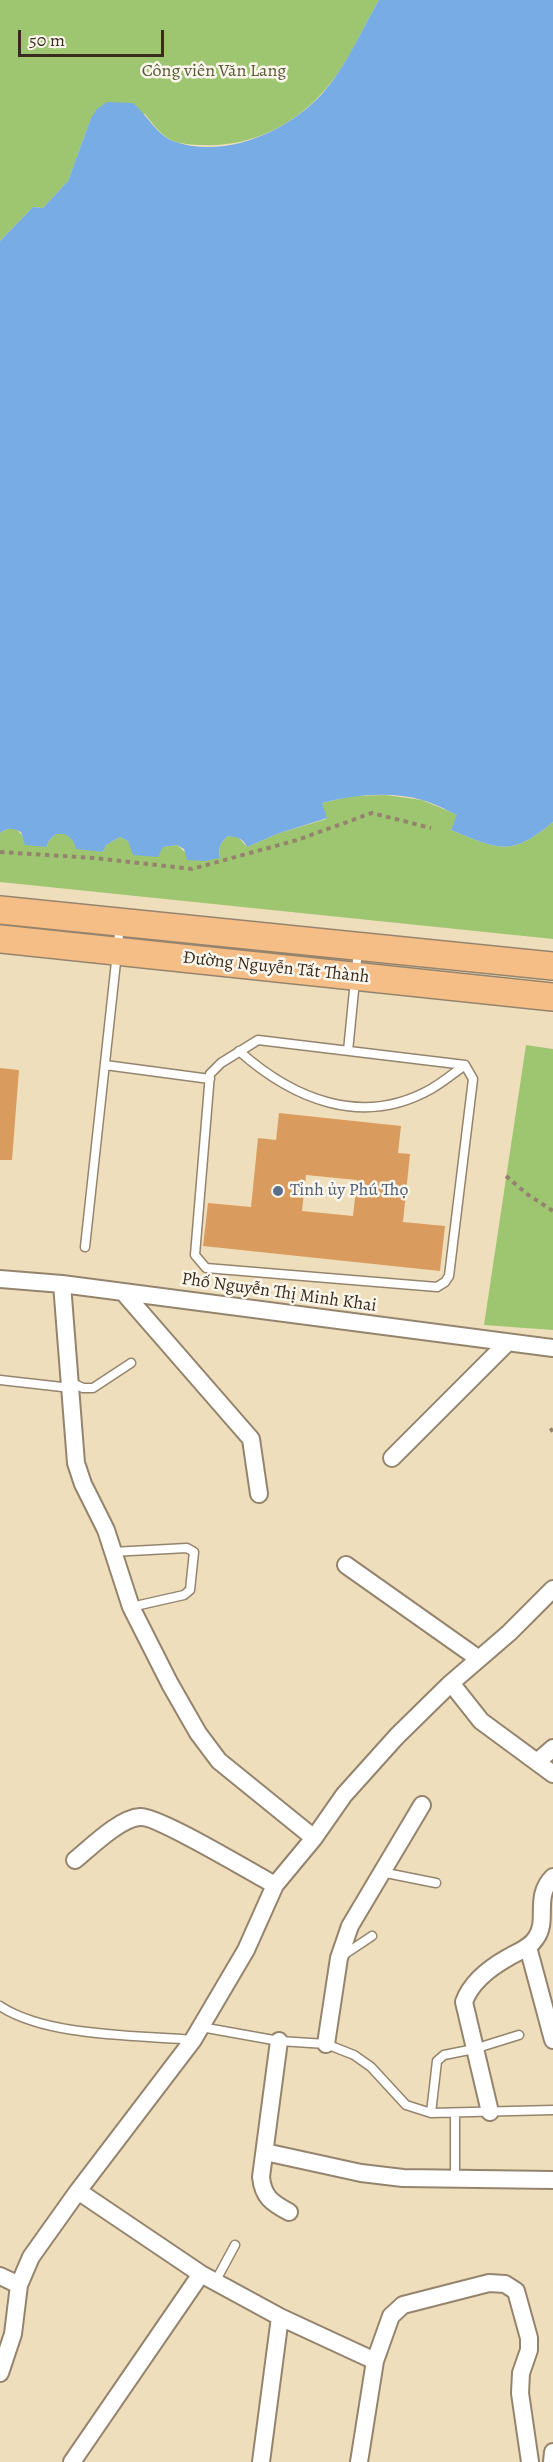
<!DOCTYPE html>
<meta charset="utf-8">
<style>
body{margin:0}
#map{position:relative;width:553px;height:2462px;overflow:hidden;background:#efdebc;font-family:Alegreya,serif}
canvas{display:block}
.scale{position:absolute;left:18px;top:30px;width:146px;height:27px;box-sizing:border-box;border:3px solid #3b2a1e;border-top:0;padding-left:8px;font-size:18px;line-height:21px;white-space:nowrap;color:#3b2a1e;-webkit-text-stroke:4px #fbf7ec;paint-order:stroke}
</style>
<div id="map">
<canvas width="553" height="2462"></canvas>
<div class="scale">50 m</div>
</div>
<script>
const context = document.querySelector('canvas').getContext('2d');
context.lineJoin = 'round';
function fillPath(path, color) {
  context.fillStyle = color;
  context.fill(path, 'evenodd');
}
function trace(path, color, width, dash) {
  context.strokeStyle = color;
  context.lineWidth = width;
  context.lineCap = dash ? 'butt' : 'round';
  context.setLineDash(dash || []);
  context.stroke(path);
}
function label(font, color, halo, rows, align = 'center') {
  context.font = font + ' Alegreya,serif';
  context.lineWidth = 5;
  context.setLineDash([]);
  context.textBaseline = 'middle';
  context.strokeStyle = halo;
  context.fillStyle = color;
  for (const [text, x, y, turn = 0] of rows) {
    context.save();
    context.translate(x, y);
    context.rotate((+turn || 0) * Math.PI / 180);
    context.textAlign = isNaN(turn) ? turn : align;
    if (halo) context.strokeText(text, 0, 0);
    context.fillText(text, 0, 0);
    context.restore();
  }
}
const green = new Path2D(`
 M0 0H379C361 31 346 68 321 94 290 128 248 147 202 145 193 145 179 144 171 140 160 134 152 123 145 114L91 118 68 181 43 208 33 207 0 241Z
 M386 795 422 800 458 815 451 830C499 849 510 858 553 822V939L0 882V833C10 825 19 828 24 839L47 847C49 837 58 829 68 835 71 837 72 840 75 842 83 847 94 849 103 852L106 845 120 837 128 841 131 847 160 851 163 847 177 845 187 854 220 858C218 848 220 843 228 836L238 837 247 847 277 834 326 819 322 803 352 796Z
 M526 1045 553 1049V1330L484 1325Z`);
const water = new Path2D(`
 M379 0H553V822C510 858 499 849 451 830L457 815C446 810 434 803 422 800 390 791 354 795 322 803L327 818 277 834 247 847C243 838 237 837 228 836 220 843 218 848 220 858L205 861 187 860 184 849 177 845 163 847 158 857 133 855 128 841 120 837 106 845 103 852 76 849C73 831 51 827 47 847L25 845 21 832C13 828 8 827 0 833V241L33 207 43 208 68 181 91 118 97 109 107 102 133 103C146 114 157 135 173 141 224 160 287 132 322 94 346 67 361 31 379 0Z`);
const building = new Path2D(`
 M0 1068 19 1070 12 1160H0Z
 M279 1113 401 1126 398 1153 410 1154 403 1222 445 1226 440 1271 203 1246 208 1203 251 1207 258 1138 276 1140ZM306 1175 357 1180 353 1216 302 1211Z`);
const path = new Path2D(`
 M0 852 94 858 192 869 297 840 372 813 431 828
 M506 1176 527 1194 553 1211
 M550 1431 553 1429`);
const lane = new Path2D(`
 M258 1040 465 1065 473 1079 449 1276 445 1282 437 1287 206 1268 195 1255 210 1074 221 1063Z
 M239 1051C293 1099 362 1128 431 1089 443 1082 454 1073 465 1065
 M348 1051 358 950
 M105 1065 210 1079
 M85 1247 120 925
 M0 1380 71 1388
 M70 1382 83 1388H93L131 1363
 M112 1552 187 1548 194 1552 190 1590 184 1595 131 1607
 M381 1872 436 1883
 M342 1956 372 1936
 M0 2006C47 2037 137 2035 193 2040
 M201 2027 279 2041 326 2044 354 2055 371 2067 406 2105 431 2113 553 2110
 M431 2113 437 2061 444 2055 474 2049 519 2035
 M455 2113V2180
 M215 2282 235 2245`);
const street = new Path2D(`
 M0 1279 62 1284 553 1348
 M62 1284 76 1463 83 1484 106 1530 131 1607 170 1684 198 1733 219 1761 314 1838
 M123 1292 251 1439 259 1494
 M392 1458 507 1343
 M346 1565 479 1659
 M451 1683 481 1721 553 1774
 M537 1762 553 1748
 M75 1860C91 1847 120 1818 140 1817 157 1815 254 1874 275 1885
 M528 1947 553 2040
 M279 2041 261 2177C263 2197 272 2203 289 2212
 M326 2044 339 1958 350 1926 422 1805
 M490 2112 464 2002C471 1982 491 1967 509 1957 519 1951 530 1948 536 1938 549 1920 533 1897 553 1877
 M265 2152 361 2173 403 2178 553 2180
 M78 2191 201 2274 280 2317 375 2361
 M0 2276 19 2285
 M0 2373 13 2334 19 2285 31 2257 78 2191 193 2040 246 1950 275 1885 314 1838 344 1795 397 1736 451 1683 509 1633 553 1589
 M72 2462 201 2274
 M261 2462 280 2317
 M359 2462 375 2361 391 2316 403 2305 489 2283 505 2284 516 2291 529 2338V2350L521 2373 520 2393 530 2462
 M552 2462 553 2452`);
const primary = new Path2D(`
 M0 910 553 966
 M0 939 553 997`);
const markers = [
 [278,1191,6,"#5c6f8a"]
];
const parkNames = [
 ["Công viên Văn Lang",214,72]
];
const streetNames = [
 ["Đường Nguyễn Tất Thành",276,968,6],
 ["Phố Nguyễn Thị Minh Khai",279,1293,8]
];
const serviceNames = [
 ["Tỉnh ủy Phú Thọ",290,1191]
];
fillPath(green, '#9ec671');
fillPath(water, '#78ace5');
fillPath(building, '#da9c5e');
trace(lane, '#95846d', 11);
trace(street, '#95846d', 20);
trace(primary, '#95846d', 30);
trace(path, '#95846d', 4, [4.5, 4.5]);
trace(lane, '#fff', 8);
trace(street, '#fff', 16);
trace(primary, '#f6be87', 27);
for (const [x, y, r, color] of markers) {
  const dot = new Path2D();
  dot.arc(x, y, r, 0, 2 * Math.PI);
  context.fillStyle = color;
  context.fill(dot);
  trace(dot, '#fbf7ec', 2);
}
label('18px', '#595937', '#fbf7ec', parkNames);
label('18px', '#3b2a1e', '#fbf7ec', streetNames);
label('18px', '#4e5e75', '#fbf7ec', serviceNames, 'left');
</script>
